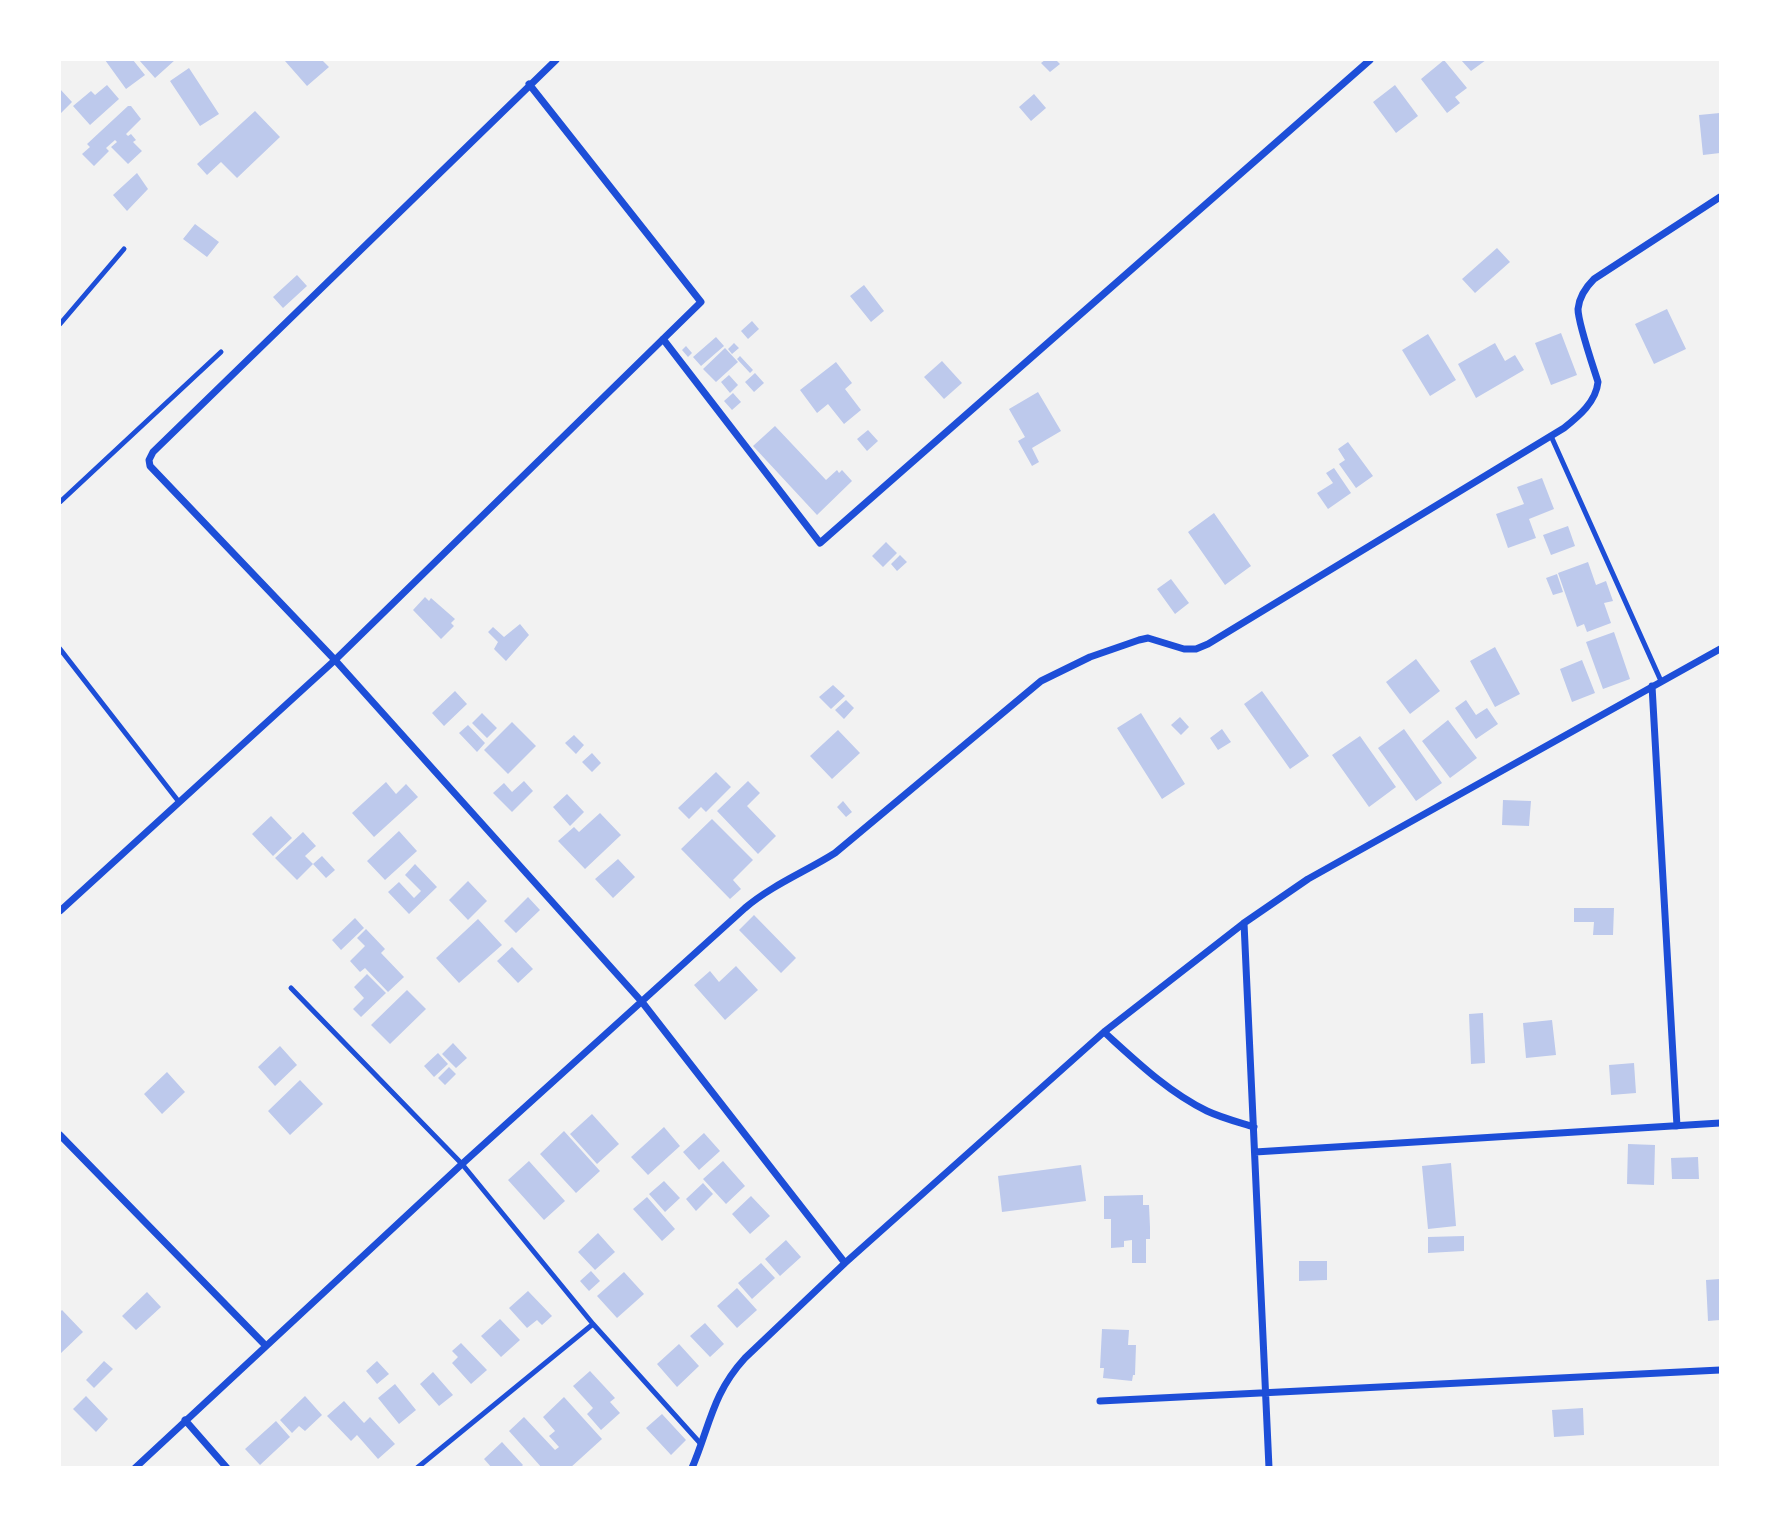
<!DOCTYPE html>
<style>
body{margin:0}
#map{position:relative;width:1780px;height:1527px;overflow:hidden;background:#f2f2f2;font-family:Roboto,sans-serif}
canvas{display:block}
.frame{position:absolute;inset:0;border:61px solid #fff;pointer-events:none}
</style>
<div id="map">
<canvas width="1780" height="1527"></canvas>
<div class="frame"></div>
</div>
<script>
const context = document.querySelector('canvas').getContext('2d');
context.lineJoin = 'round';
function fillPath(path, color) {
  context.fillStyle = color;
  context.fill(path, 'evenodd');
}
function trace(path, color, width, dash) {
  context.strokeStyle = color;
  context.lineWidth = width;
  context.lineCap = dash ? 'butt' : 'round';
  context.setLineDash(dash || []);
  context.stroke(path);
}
const building = new Path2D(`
 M105 60H133L145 75 126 89Z
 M139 60H175L155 78Z
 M287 60H322L329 67 307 86 285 61Z
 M1045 60H1056L1060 64 1050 72 1041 63Z
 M1444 60 1467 88 1455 97 1460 103 1447 113 1421 79Z
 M1461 60H1486L1471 71Z
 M189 68 219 114 200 126 170 81Z
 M107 85 119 99 90 125 73 106 91 91 95 95Z
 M1395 85 1418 116 1396 133 1373 102Z
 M60 89 72 102 60 114Z
 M1034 94 1046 108 1031 121 1019 107Z
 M128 106H131L141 119 126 134 128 136 131 134 136 140 133 142 142 151 128 164 111 147 117 142 115 140 106 148 109 151 94 166 82 154 90 147 87 144Z
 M255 111 280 137 237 178 221 162 207 175 197 164Z
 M1720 113V153L1703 155 1699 115Z
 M137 173 148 189 127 211 113 195Z
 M195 224 219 242 207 257 183 239Z
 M1497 248 1510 262 1475 293 1462 279Z
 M297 275 307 286 283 308 273 297Z
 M864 285 884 311 871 322 850 296Z
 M1667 309 1686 349 1654 364 1635 324Z
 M752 321 759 329 748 339 741 331Z
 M1561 333 1577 375 1551 385 1535 343Z
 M1428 334 1456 380 1430 396 1402 350Z
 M716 337 724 346 701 366 693 357Z
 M734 343 739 348 732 354 728 349Z
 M1495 343 1505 361 1515 355 1524 370 1476 398 1458 364Z
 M686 346 692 353 688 357 682 350Z
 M725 348 738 362 716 382 703 369Z
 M740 356 753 370 750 373 737 359Z
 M942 361 962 383 944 399 924 377Z
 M836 362 852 383 845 389 861 410 844 424 828 404 817 413 800 390Z
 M755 373 764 383 754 392 745 382Z
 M729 375 738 385 730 393 721 382Z
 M1038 392 1061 431 1032 448 1039 462 1032 466 1018 441 1025 437 1009 409Z
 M733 393 741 402 732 410 724 401Z
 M775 426 826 480 837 470 839 473 842 470 852 481 817 515 753 446Z
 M868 430 878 441 867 451 857 439Z
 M1348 442 1373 476 1356 488 1339 464 1345 460 1338 449Z
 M1334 468 1351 493 1328 509 1317 493 1333 483 1326 473Z
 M1542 478 1554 509 1529 519 1536 538 1508 548 1496 514 1524 504 1517 487Z
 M1214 513 1251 566 1225 585 1188 532Z
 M1568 526 1575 546 1551 555 1543 535Z
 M886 542 897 553 883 567 872 556Z
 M900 555 907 562 897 571 891 564Z
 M1588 562 1596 585 1606 581 1613 601 1604 603 1611 623 1587 632 1584 624 1577 627 1558 573Z
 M1557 574 1563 592 1553 595 1546 578Z
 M1171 579 1189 603 1175 614 1157 589Z
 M425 597 429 601 431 598 455 619 451 623 454 626 441 639 413 610Z
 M520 624 529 635 506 661 494 649 498 642 488 632 493 627 504 637Z
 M1614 632 1630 679 1603 689 1586 642Z
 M1495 647 1520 694 1495 707 1470 661Z
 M1416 659 1440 691 1410 714 1386 682Z
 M1582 660 1595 693 1572 702 1560 669Z
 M833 685 845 696 831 709 819 697Z
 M455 691 467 704 444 726 432 713Z
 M1262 691 1309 756 1290 769 1244 704Z
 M846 700 854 708 844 719 835 710Z
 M1466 700 1476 715 1487 708 1498 724 1476 739 1455 708Z
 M482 713 497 728 487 738 472 723Z
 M1141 713 1185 784 1162 799 1117 728Z
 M1180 717 1189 727 1181 735 1171 725Z
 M1448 720 1477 758 1450 778 1422 741Z
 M512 722 536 746 508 774 484 750Z
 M468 725 485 743 477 752 459 733Z
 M1222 729 1231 742 1218 750 1210 738Z
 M1404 729 1442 783 1416 801 1378 748Z
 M838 730 860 753 832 779 810 756Z
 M574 735 584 745 576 754 565 743Z
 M1360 736 1396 787 1369 807 1332 755Z
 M592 753 601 763 592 772 582 762Z
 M716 772 731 787 706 812 701 807 689 819 678 808Z
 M524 781 533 791 512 812 493 793 504 783 512 792Z
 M748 781 760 793 747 806 776 836 758 854 717 811Z
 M386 782 396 794 406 784 418 797 374 837 352 813Z
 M567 794 584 812 570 826 553 807Z
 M1503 800 1531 801 1529 826 1502 825Z
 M843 801 852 812 846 817 837 807Z
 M600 813 621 835 585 869 558 841 574 827 579 832Z
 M271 816 292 838 273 856 252 834Z
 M712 819 753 860 733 880 741 889 730 899 681 849Z
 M399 831 417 851 385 880 367 861Z
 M303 832 316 846 305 856 313 864 297 880 275 858Z
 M322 856 335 870 326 878 313 864Z
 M618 859 635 877 613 898 595 879Z
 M415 864 437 887 409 914 388 892 399 882 414 898 421 891 405 875Z
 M468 881 487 901 468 920 449 900Z
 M528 897 540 910 516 933 504 921Z
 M1574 908H1614L1613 935H1593L1594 922H1574Z
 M754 915 796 958 781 973 739 930Z
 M355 918 364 928 341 950 332 940Z
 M478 919 502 945 459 983 436 958Z
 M366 929 385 949 381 953 404 977 388 992 365 968 360 972 350 961 365 946 357 938Z
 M512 947 533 969 518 983 497 961Z
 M736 966 758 990 725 1020 694 985 710 971 719 982Z
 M367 974 386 993 361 1017 353 1009 364 998 354 987Z
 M407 990 426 1009 390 1044 371 1025Z
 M1483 1013 1485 1063 1471 1064 1469 1014Z
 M1552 1020 1556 1055 1526 1058 1523 1023Z
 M453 1043 467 1058 456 1068 442 1054Z
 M280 1046 297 1065 275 1086 258 1067Z
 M438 1053 448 1064 434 1077 424 1066Z
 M1634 1063 1636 1093 1611 1095 1609 1065Z
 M449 1067 456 1074 445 1085 438 1078Z
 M167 1072 185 1092 162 1114 144 1094Z
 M300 1080 323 1104 290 1135 268 1111Z
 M592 1114 619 1144 597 1164 570 1134Z
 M664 1127 680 1146 648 1175 631 1157Z
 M564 1131 600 1171 576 1193 540 1154Z
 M704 1133 720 1151 699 1170 683 1152Z
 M1628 1144 1655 1145 1654 1185 1627 1184Z
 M1698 1157 1699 1179H1672L1671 1158Z
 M529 1161 565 1201 544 1220 508 1180Z
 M723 1161 745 1186 726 1204 703 1179Z
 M1451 1163 1456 1226 1428 1229 1422 1166Z
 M1081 1165 1086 1201 1002 1212 998 1176Z
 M664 1181 680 1198 665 1212 649 1194Z
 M703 1183 713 1194 696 1211 686 1199Z
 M1143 1195V1205H1149L1150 1227V1239H1146V1263H1132V1240L1124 1241V1247L1111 1248V1219H1104V1196Z
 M751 1196 770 1216 750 1234 732 1214Z
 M647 1197 675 1229 662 1241 633 1209Z
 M598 1233 615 1252 595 1270 578 1252Z
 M1464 1236V1251L1428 1253V1237Z
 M786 1240 801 1257 780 1276 765 1259Z
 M1299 1261H1327V1280L1299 1281Z
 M761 1263 775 1278 752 1299 738 1283Z
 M591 1271 600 1281 589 1291 580 1281Z
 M624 1272 644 1294 617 1318 597 1296Z
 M1720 1279V1320L1708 1321 1706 1280Z
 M737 1288 757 1310 737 1328 717 1306Z
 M528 1291 552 1316 542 1325 537 1320 527 1328 509 1308Z
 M147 1292 161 1307 136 1330 122 1316Z
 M62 1310 83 1332 60 1354V1312Z
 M500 1319 520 1340 501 1357 481 1336Z
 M705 1323 724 1344 710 1357 690 1336Z
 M1102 1329 1129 1330 1128 1345H1136L1135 1375H1133L1132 1381 1103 1378 1104 1368H1100Z
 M461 1343 487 1370 471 1384 452 1363 458 1357 452 1351Z
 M679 1344 699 1366 677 1387 657 1364Z
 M104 1361 113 1369 94 1388 86 1380Z
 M377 1361 389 1374 377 1384 366 1371Z
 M590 1371 615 1398 610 1402 620 1413 601 1430 587 1414 593 1408 573 1386Z
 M433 1372 453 1395 439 1406 420 1384Z
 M395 1384 416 1410 399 1424 378 1398Z
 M86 1396 108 1419 96 1432 73 1409Z
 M305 1396 322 1415 305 1431 299 1426 292 1433 280 1420Z
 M564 1397 602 1439 570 1468H542L509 1431 524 1417 555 1450 559 1447 549 1436 555 1431 543 1417Z
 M344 1401 364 1423 370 1417 395 1444 378 1459 357 1435 351 1441 327 1416Z
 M1583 1408 1584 1435 1554 1437 1552 1410Z
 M662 1414 686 1440 671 1455 646 1428Z
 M276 1421 290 1437 260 1465 245 1449Z
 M502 1442 523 1465 520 1468H492L484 1459Z`);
const service = new Path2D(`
 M60 324 124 249
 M1551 436 1661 681
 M60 502 221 352
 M60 649 179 802
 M291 988 462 1164 593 1324 700 1443
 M417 1468 593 1324`);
const minor = new Path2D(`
 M556 60 153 452 149 460 150 466 335 660 642 1002 845 1263
 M663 339 820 543 1370 60
 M1652 686 1677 1126
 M60 911 335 660 701 302 529 84
 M1244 923 1269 1468
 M1104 1032C1136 1061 1168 1092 1207 1111 1222 1118 1238 1122 1254 1127
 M60 1135 266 1346
 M1255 1152 1720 1123
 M1100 1401 1720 1370
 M185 1420 227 1468
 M135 1468 462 1164 745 908C772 885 805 872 835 853L1041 681 1090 657 1139 640 1148 638 1184 649H1196L1208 644 1564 428C1579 416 1596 402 1598 382 1593 366 1578 323 1578 309 1579 297 1586 287 1594 279L1720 197
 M692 1468C710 1426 712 1394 745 1358L845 1263 1104 1032 1244 923 1308 879 1720 649`);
fillPath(building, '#bdc9ec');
trace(service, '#1d4ed8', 5);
trace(minor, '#1d4ed8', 7);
</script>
